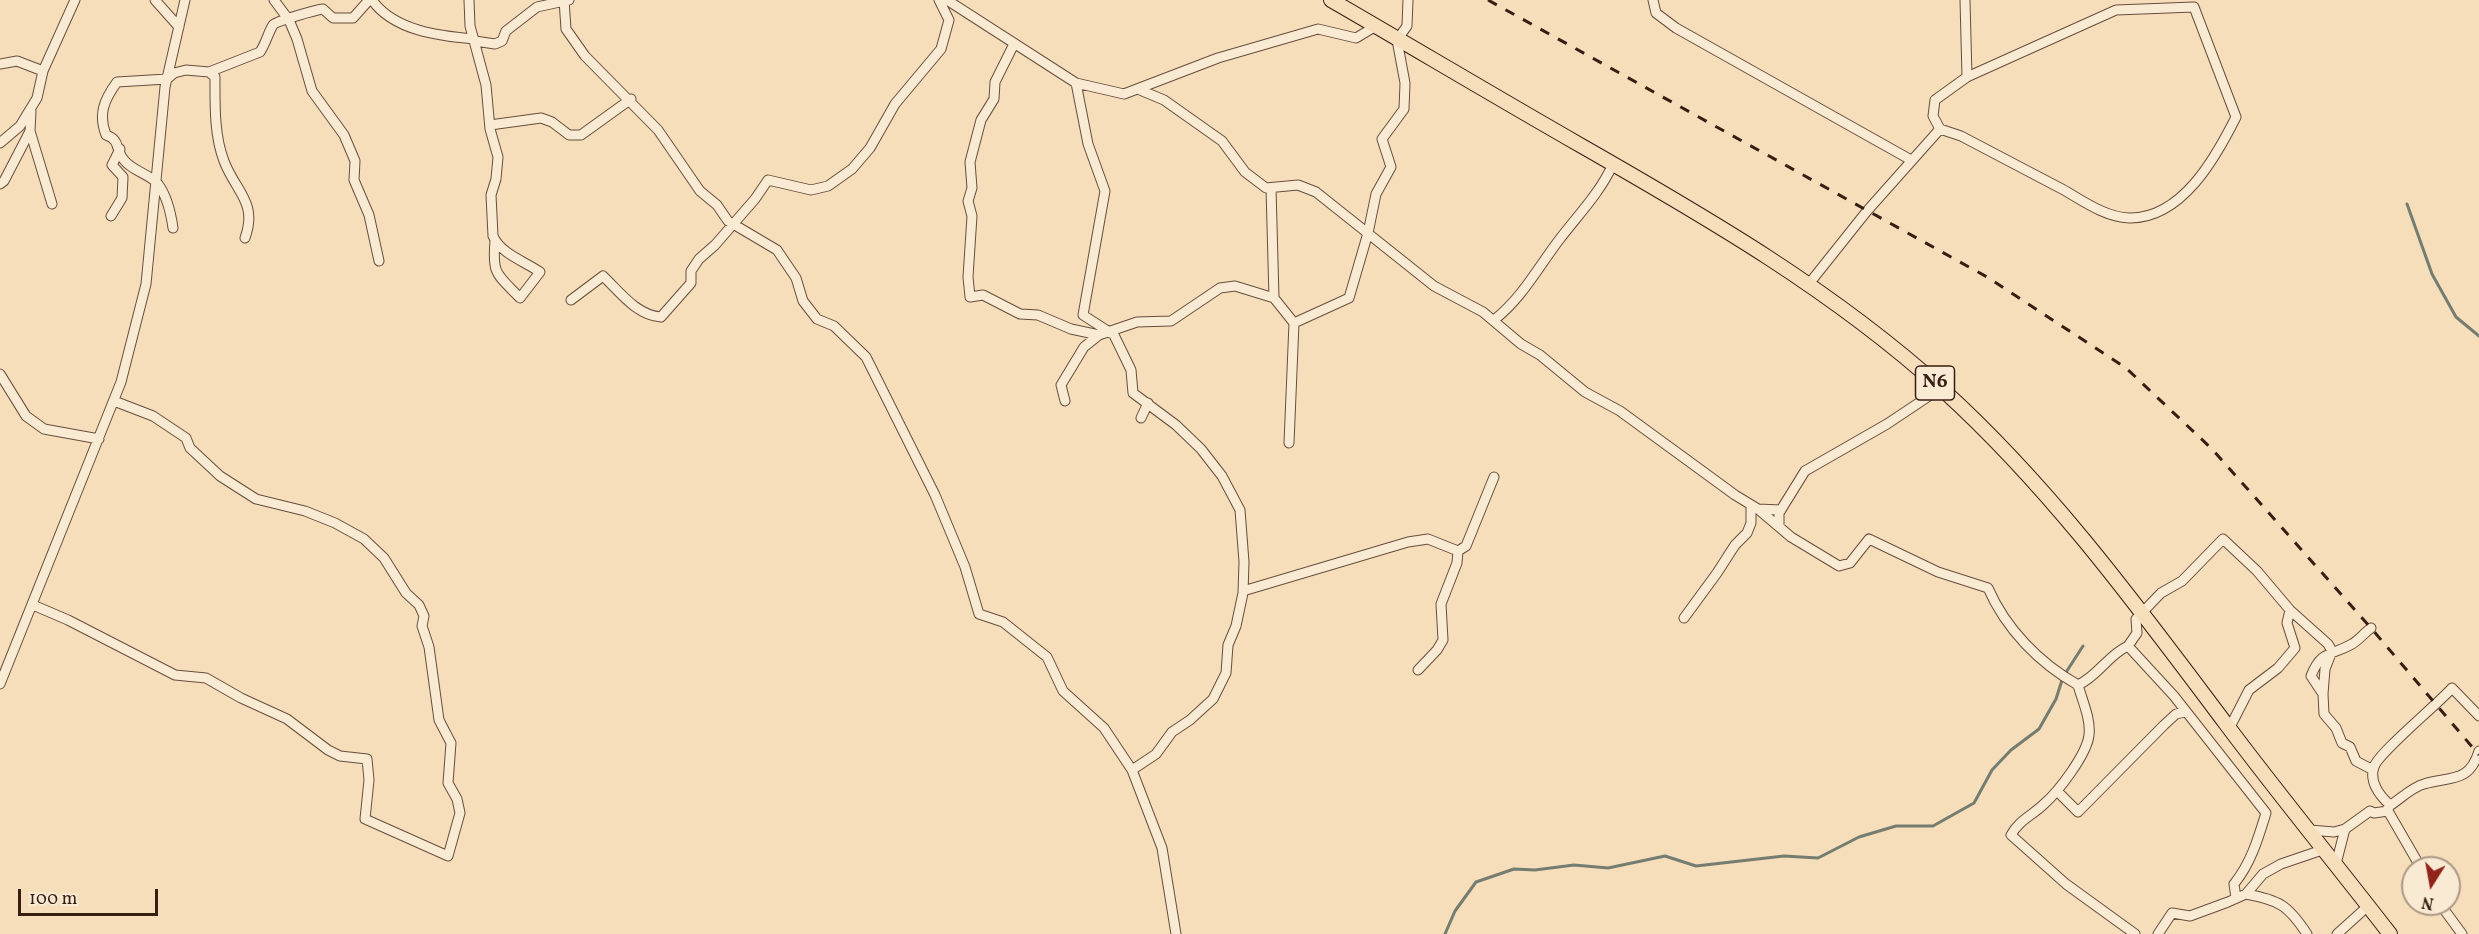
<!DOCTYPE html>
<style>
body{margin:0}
#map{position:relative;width:2479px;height:934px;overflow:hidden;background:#f6debb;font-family:Vollkorn,serif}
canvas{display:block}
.north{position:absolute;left:2401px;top:856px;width:60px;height:60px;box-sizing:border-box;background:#f9ead3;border:2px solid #ab9886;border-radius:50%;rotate:191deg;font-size:16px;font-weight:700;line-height:24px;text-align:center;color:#371e13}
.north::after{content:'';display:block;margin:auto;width:21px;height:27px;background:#8f2418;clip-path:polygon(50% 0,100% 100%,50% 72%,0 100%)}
.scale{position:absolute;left:18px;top:889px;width:140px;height:27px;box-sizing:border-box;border:3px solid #371e13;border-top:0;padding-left:8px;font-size:18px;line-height:21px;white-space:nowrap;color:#371e13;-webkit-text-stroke:4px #f9ead3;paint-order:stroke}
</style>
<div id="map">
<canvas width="2479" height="934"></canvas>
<div class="north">N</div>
<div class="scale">100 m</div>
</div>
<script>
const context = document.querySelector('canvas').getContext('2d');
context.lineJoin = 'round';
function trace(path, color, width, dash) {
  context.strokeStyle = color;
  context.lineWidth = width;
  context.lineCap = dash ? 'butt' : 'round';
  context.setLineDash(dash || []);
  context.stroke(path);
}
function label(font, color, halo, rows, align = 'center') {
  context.font = font + ' Vollkorn,serif';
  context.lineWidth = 5;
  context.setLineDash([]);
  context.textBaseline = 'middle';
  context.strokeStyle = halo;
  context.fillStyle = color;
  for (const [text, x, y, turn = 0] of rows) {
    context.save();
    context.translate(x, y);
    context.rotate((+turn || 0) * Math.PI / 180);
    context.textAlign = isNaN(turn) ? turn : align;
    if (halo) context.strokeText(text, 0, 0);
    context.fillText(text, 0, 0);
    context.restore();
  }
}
const stream = new Path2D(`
 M2407 204 2432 274 2456 317 2479 336
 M1445 934 1455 911 1476 882 1514 869 1535 870 1574 865 1608 868 1665 856 1696 866 1784 856 1818 858 1859 837 1896 826H1933L1974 803 1992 770 2011 750 2039 729 2056 699 2063 677 2083 646`);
const minor = new Path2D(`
 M155 0 179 27
 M274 0 289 20 297 39 312 91 344 135 355 161 354 180 369 215 379 261
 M372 0C394 31 440 36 474 39
 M469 0 470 26 486 85 490 129 498 157 496 179 491 195 493 236C501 254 524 261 540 272L520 298C497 274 492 275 495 241
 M564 0 566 29 585 56 658 130 700 191 717 205 728 221 777 250 796 278 803 301 817 319 834 326 866 357 935 495 965 567 979 614 1003 622 1047 657 1063 691 1104 728 1132 770 1162 848 1176 934
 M947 0 1076 83 1124 94 1218 58 1318 29 1356 38 1376 26
 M1653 0 1656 13 1676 28 1911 160
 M1965 0 1967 77
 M2194 7 2236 117C2216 157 2182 219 2129 218 2104 217 2082 200 2062 189 2028 171 1995 154 1961 136L1940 129 1933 116 1935 100 1967 77 2116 10Z
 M475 41 495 44 502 41 506 31 537 7 569 0
 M1014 44 995 82 994 99 981 120 970 162 972 188 968 201 972 216 968 277 970 297 983 295 1020 314 1038 315 1071 329 1099 335 1137 322 1171 321 1220 288 1235 286 1274 298
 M0 64 17 61 43 71
 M209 72 260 52C266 43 268 33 273 25 276 21 316 10 323 9L333 18H353L369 0
 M1076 83 1088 144 1105 191 1083 315 1114 335 1131 370 1133 393 1176 425 1201 449 1222 476 1240 510 1244 562 1243 593 1236 626 1228 645 1226 673 1213 699 1190 720 1172 732 1156 754 1132 770
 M1140 90 1164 100 1222 141 1245 172 1266 188 1298 185 1316 192 1434 286 1483 312 1521 344 1540 355 1585 392 1620 411 1735 495 1758 509 1781 510
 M490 125 541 118 552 122 569 135H581L631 99
 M30 131 52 204
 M0 143 20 126 37 98 43 71 75 0
 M0 184 4 181 30 131 31 111
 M1271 188 1274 298 1294 323 1289 443
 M111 216 122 198 123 177 112 165 120 149
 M173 228C171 214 167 196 158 184 150 174 132 171 124 160 115 150 121 140 106 135 98 114 104 100 117 82L167 79 174 73 186 70 209 72 215 77C215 104 214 135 224 161 235 191 258 202 245 238
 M1808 285 1867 211 1940 129
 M571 300 603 276C620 292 636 315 661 317L691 283V271L699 259 715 245 755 199 768 180 811 190 828 186 852 169 870 148 895 104 941 49 949 20 939 0
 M1494 320C1522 298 1537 269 1559 240 1578 215 1600 193 1613 164
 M1294 323 1349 298 1368 233 1376 194 1391 167 1382 139 1404 109 1405 83 1397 40 1407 26 1408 0
 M0 374 26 416 44 429 99 439
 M1065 401 1061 385 1084 347 1099 335
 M1141 418 1148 403
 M1758 509 1791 537 1839 566 1850 563 1869 539 1938 572 1988 588C2006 629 2039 663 2078 685 2098 676 2108 655 2128 646L2174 696 2266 813C2258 839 2251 863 2234 884L2236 898
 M1779 526V513L1805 471 1887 424 1941 388
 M1243 591 1408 542 1428 539 1458 551 1466 546 1494 477
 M33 605 68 620 175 675 206 678 241 698 287 719 328 750 340 756 367 759 369 780 365 819 448 856 460 813 457 799 448 783 451 743 439 720 429 647 422 626 424 616 419 605 406 593 384 558 364 539 335 523 305 511 256 499 220 476 190 448 186 438 153 416 114 401
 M1684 618 1717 573 1735 545 1747 533 1751 523V505
 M2371 628C2364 633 2359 640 2352 644 2331 656 2321 650 2311 676L2323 694 2324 714 2336 728 2342 743 2350 747 2356 761 2373 770
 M2128 646 2137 633 2136 619 2161 593 2182 581 2223 539 2257 571 2290 610 2328 644 2332 651 2325 669 2323 694
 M1418 670 1437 650 1443 640 1441 604 1457 563 1458 551
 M0 684 121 382 146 284 165 87 185 0
 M2078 685C2082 700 2091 719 2089 735 2087 754 2059 791 2044 804 2033 815 2019 820 2011 835L2066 884 2135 934
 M2229 729 2249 690 2278 668 2295 648 2287 623 2290 610
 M2057 791 2078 812 2164 725 2176 714 2185 712
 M2388 807C2399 800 2412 787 2424 784 2449 776 2469 784 2479 751
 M2388 811 2421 868
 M2345 829 2370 811 2374 813 2388 811 2389 804C2379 795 2369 781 2374 767 2378 753 2437 705 2452 688L2479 716
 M2310 830 2334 832 2345 829 2336 864
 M2246 894C2279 900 2288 905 2307 934
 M2440 904 2462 934
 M2158 934 2172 913 2190 916 2228 902 2246 894 2263 874 2281 864 2325 849
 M2337 934 2368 906`);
const highway = new Path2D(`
 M1331 0C1414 48 1496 97 1580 145 1706 217 1834 291 1943 390 2052 489 2138 607 2226 724 2279 795 2336 864 2390 934`);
const rail = new Path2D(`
 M1488 0 1987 277 2126 368 2212 449 2371 628 2479 755`);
const shields = [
 [1935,383,39]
];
const shieldNames = [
 ["N6",1935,383]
];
trace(stream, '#747d6f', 3);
trace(minor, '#674e3d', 11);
trace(highway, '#371e13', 16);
trace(minor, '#f9ead3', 9);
trace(highway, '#f6debb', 14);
trace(rail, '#371e13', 3, [10, 10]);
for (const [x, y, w] of shields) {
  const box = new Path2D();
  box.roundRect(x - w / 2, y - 17, w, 34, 4.5);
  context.fillStyle = '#f9ead3';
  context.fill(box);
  trace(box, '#371e13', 1.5);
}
label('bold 20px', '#371e13', null, shieldNames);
</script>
